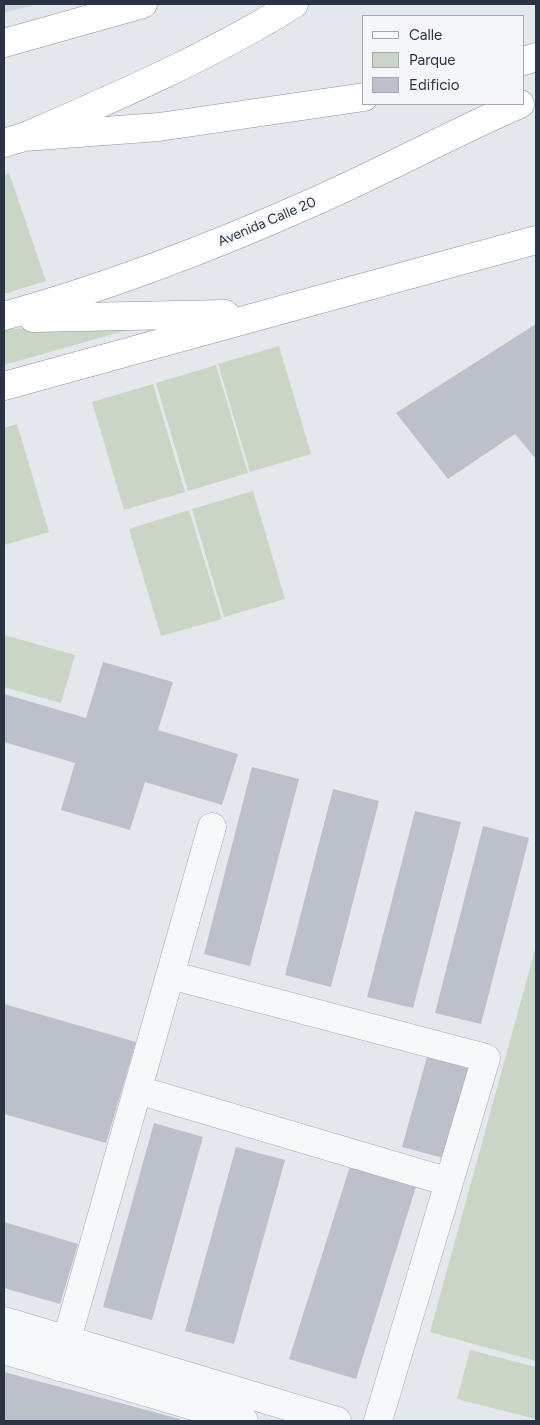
<!DOCTYPE html>
<style>
body{margin:0}
#map{position:relative;width:540px;height:1425px;overflow:hidden;background:#e4e7ec;font-family:Figtree,sans-serif}
canvas{display:block}
.frame{position:absolute;inset:0;border:5px solid #2b3445;pointer-events:none}
.legend{position:absolute;left:362px;top:15px;width:162px;height:90px;box-sizing:border-box;background:#f4f6f9;border:1px solid #a4a8b1;margin:0;padding:6px 9px;list-style:none;font-size:15px;color:#2b3445}
.legend li{display:flex;align-items:center;gap:10px;height:25px}
.legend b{width:25px;border:1px solid #a4a8b1}
</style>
<div id="map">
<canvas width="540" height="1425"></canvas>
<div class="frame"></div>
<ul class="legend">
<li><b style="height:6px;background:#f7f8fa"></b>Calle</li>
<li><b style="height:14px;background:#c9d6c5"></b>Parque</li>
<li><b style="height:14px;background:#bbc0ca"></b>Edificio</li>
</ul>
</div>
<script>
const context = document.querySelector('canvas').getContext('2d');
context.lineJoin = 'round';
function fillPath(path, color) {
  context.fillStyle = color;
  context.fill(path, 'evenodd');
}
function trace(path, color, width, dash) {
  context.strokeStyle = color;
  context.lineWidth = width;
  context.lineCap = dash ? 'butt' : 'round';
  context.setLineDash(dash || []);
  context.stroke(path);
}
function label(font, color, halo, rows, align = 'center') {
  context.font = font + ' Figtree,sans-serif';
  context.lineWidth = 4;
  context.setLineDash([]);
  context.textBaseline = 'middle';
  context.strokeStyle = halo;
  context.fillStyle = color;
  for (const [text, x, y, turn = 0] of rows) {
    context.save();
    context.translate(x, y);
    context.rotate((+turn || 0) * Math.PI / 180);
    context.textAlign = isNaN(turn) ? turn : align;
    if (halo) context.strokeText(text, 0, 0);
    context.fillText(text, 0, 0);
    context.restore();
  }
}
const built = new Path2D(`
 M4 4H38L4 13Z`);
const green = new Path2D(`
 M9 173 46 281 4 294V175Z
 M138 327 4 365V329Z
 M279 346 311 454 250 472 218 364Z
 M216 365 248 473 188 491 156 383Z
 M153 384 185 492 124 510 92 402Z
 M17 424 49 532 4 545V428Z
 M253 491 285 599 224 617 192 509Z
 M189 510 222 619 161 636 129 529Z
 M4 635 75 655 61 703 4 687Z
 M536 946V1361L430 1332Z
 M470 1350 536 1367V1419L457 1399Z`);
const building = new Path2D(`
 M536 324V459L515 434 448 479 396 413Z
 M103 662 173 682 158 730 238 754 222 805 145 782 130 830 61 810 75 763 4 742V694L86 718Z
 M252 767 299 779 250 966 204 954Z
 M333 789 379 801 331 987 285 975Z
 M415 811 461 822 413 1008 367 997Z
 M483 826 529 838 481 1024 435 1013Z
 M4 1004 136 1042 106 1143 4 1114Z
 M427 1057 468 1068 443 1158 402 1147Z
 M154 1123 203 1137 152 1320 103 1307Z
 M236 1147 285 1160 234 1344 185 1331Z
 M353 1157 419 1177 356 1379 289 1359Z
 M4 1222 78 1244 60 1304 4 1288Z
 M4 1372 180 1419 179 1421H4Z`);
const minor = new Path2D(`
 M170 975 486 1058 378 1421
 M138 1090 449 1182
 M4 1321 337 1421
 M4 1350 244 1421
 M59 1367 212 827`);
const highway = new Path2D(`
 M4 43 143 4
 M524 61 536 57
 M24 137 159 127 364 97
 M4 143 24 137C116 97 209 57 294 4
 M4 316C108 287 210 248 309 204 380 173 449 135 520 104
 M33 318 225 314
 M4 386 536 240`);
const streetNames = [
 ["Avenida Calle 20",267,222,-23]
];
fillPath(built, '#d2d6de');
fillPath(green, '#c9d6c5');
fillPath(building, '#bbc0ca');
trace(minor, '#a9aeb7', 29);
trace(highway, '#8b94a3', 29);
trace(minor, '#f7f8fa', 28);
trace(highway, '#fff', 28);
label('14px', '#2b3445', '#f4f6f9', streetNames);
</script>
